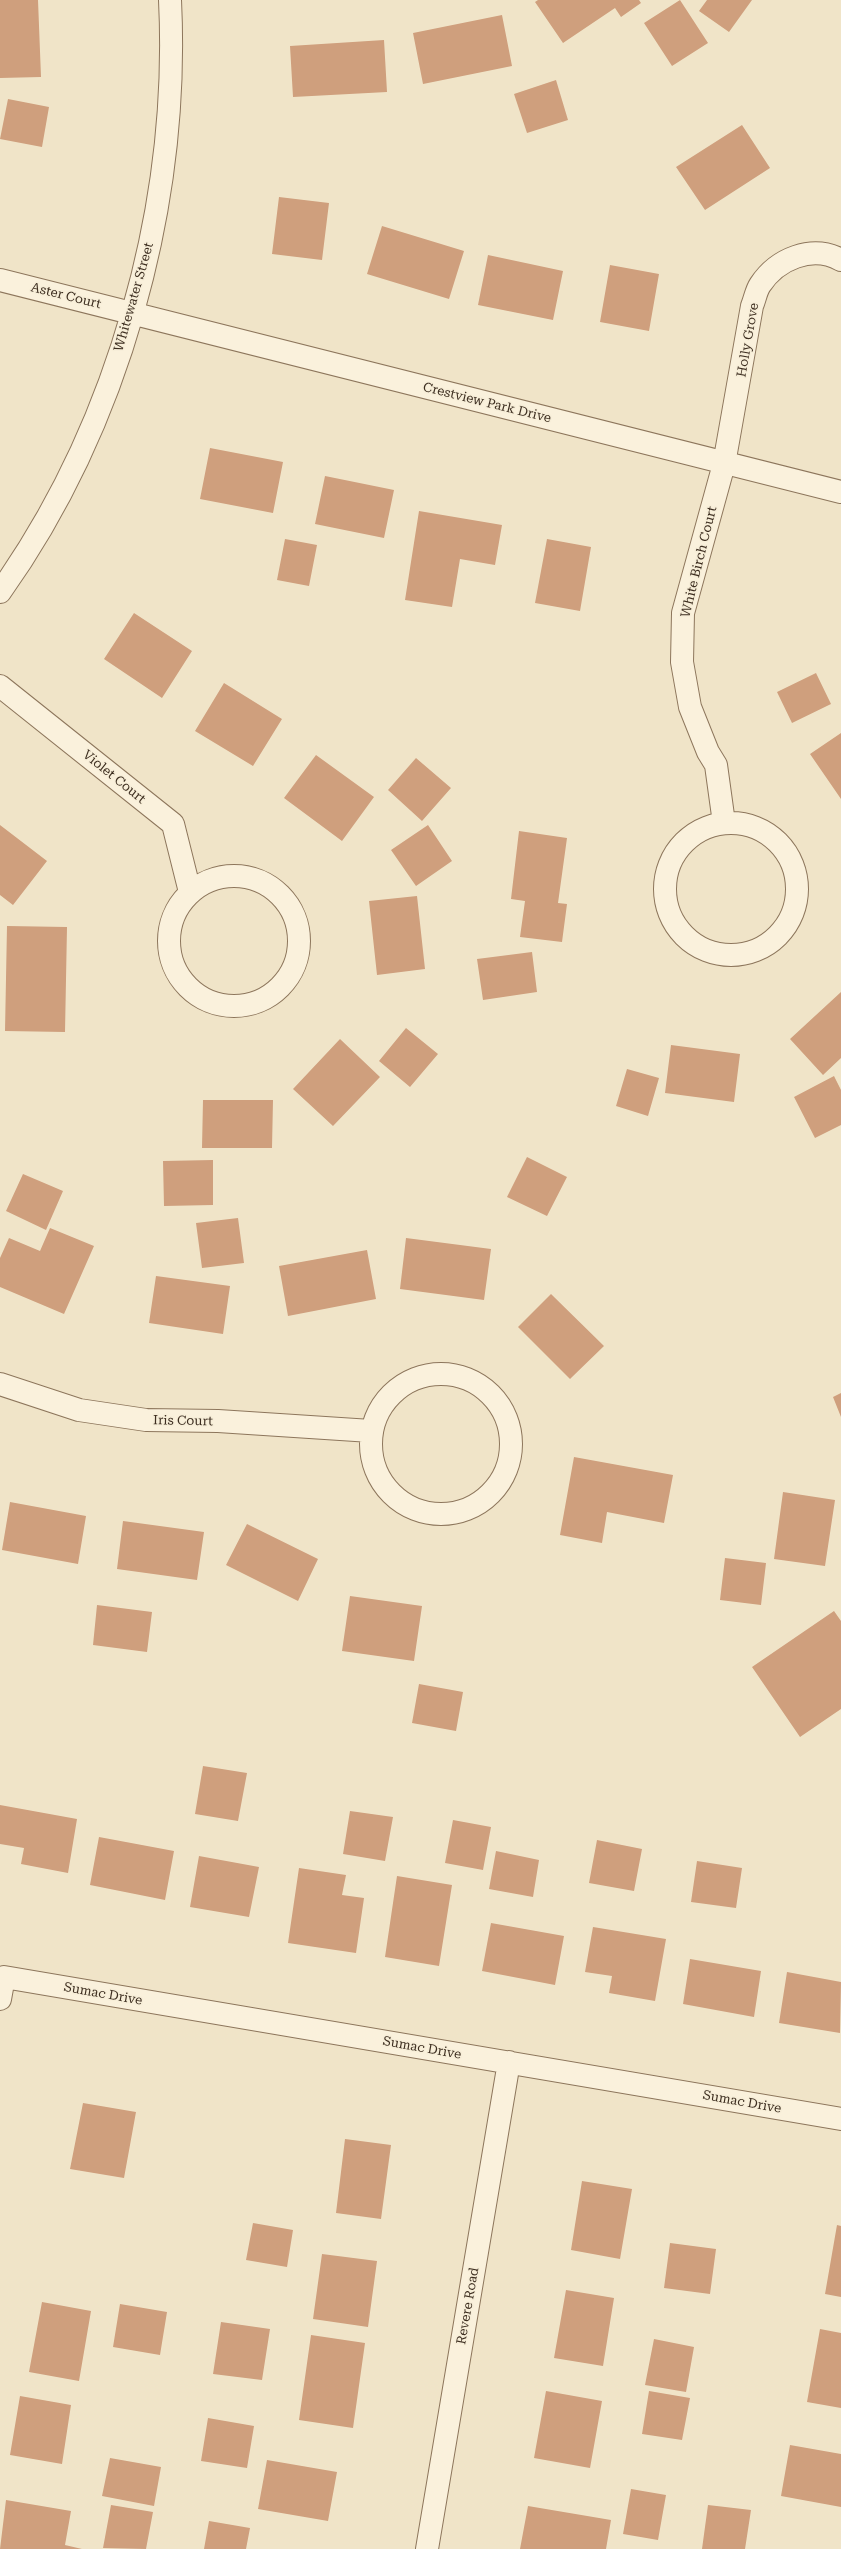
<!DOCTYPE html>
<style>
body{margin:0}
canvas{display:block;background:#f0e4c8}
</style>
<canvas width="841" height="2549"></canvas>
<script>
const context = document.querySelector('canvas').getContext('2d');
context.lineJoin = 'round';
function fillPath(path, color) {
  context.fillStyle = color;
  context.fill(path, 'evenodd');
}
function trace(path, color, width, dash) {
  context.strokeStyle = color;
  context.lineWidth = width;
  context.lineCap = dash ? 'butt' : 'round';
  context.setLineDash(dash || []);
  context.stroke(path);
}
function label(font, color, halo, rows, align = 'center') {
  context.font = font + ' "Roboto Serif",serif';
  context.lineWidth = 3;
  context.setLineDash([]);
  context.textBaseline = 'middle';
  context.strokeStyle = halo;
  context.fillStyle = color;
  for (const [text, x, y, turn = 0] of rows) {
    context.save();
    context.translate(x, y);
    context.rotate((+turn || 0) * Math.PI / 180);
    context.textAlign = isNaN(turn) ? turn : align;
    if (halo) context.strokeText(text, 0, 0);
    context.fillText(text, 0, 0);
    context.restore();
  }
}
const building = new Path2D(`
 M0 0H38L41 77 0 78Z
 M538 0H639L641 3 621 17 615 8 563 43 535 2Z
 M680 0 708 43 672 66 644 23Z
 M707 0H752L729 32 699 11Z
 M502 15 512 66 423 84 413 33Z
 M384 40 387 92 293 97 290 46Z
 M556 80 568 120 527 133 514 94Z
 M8 99 49 107 42 147 0 139Z
 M742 125 770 168 705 210 676 167Z
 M279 197 329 203 322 260 272 254Z
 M382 226 464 251 449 299 367 274Z
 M488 255 563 271 553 320 478 305Z
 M610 265 659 274 649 331 600 322Z
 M210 448 283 462 273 513 200 499Z
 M325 476 394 490 384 538 315 524Z
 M419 511 502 525 495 565 460 559 452 607 405 600Z
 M285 539 317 545 309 586 277 580Z
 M547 539 591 547 580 611 535 603Z
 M134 613 192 651 162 698 104 659Z
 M816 673 831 704 792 723 777 692Z
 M224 683 282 719 253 766 195 731Z
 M841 733V799L810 754Z
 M316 755 374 797 342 841 284 798Z
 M416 758 451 788 422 821 388 790Z
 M0 825 47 861 13 905 0 895Z
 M428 825 452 861 416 886 391 850Z
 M519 831 567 838 558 903 567 904 562 942 520 937 525 901 511 899Z
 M417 896 425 969 377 975 369 901Z
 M7 926 67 927 65 1032 5 1031Z
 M532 952 537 992 483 1000 477 959Z
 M841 992V1058L823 1075 790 1039Z
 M406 1028 438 1054 410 1087 379 1061Z
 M340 1039 380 1077 333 1126 293 1089Z
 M671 1045 740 1054 734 1102 665 1093Z
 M627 1069 659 1078 648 1116 616 1106Z
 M834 1076 841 1090V1125L815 1138 794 1097Z
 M203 1100H273L272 1148H202Z
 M527 1157 567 1177 547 1216 507 1197Z
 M213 1160V1205L164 1206 163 1161Z
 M23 1174 63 1191 46 1230 6 1211Z
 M238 1218 244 1263 202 1268 196 1223Z
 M50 1228 94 1246 64 1314 0 1287V1258L9 1238 40 1251Z
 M406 1238 491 1249 484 1300 400 1289Z
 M367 1250 376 1299 288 1316 279 1266Z
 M156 1276 230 1286 223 1334 149 1323Z
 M551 1294 604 1346 570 1379 518 1327Z
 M841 1393V1417L833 1397Z
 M574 1457 673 1475 664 1523 607 1512 602 1543 560 1535Z
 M783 1492 835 1500 825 1566 774 1559Z
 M10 1502 86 1516 78 1564 2 1550Z
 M123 1521 204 1532 197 1580 117 1569Z
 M247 1524 318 1559 298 1601 226 1565Z
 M725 1558 766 1563 761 1605 720 1600Z
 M350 1596 422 1606 414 1661 342 1651Z
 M97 1605 152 1612 147 1652 93 1645Z
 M834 1611 841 1621V1709L800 1737 752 1667Z
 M419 1684 463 1692 456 1731 412 1723Z
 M203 1766 247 1773 238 1821 195 1814Z
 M0 1805 77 1819 68 1873 21 1864 24 1848 0 1844Z
 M350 1811 393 1817 385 1861 343 1854Z
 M453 1820 491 1827 483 1870 445 1863Z
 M99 1837 174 1851 165 1900 90 1885Z
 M597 1840 642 1849 634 1891 589 1883Z
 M496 1851 539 1860 533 1897 489 1889Z
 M199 1856 259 1867 249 1917 190 1907Z
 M697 1861 742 1868 736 1908 691 1902Z
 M299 1868 346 1875 342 1895 364 1898 356 1953 288 1943Z
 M397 1876 452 1885 439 1966 385 1957Z
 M491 1923 564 1936 555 1985 482 1971Z
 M593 1927 666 1939 655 2001 609 1993 612 1976 585 1972Z
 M690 1959 761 1971 754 2017 683 2004Z
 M787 1972 841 1982 840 2033 779 2023Z
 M83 2103 136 2112 124 2178 70 2169Z
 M345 2139 391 2145 381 2219 336 2213Z
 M582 2181 632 2189 620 2259 571 2250Z
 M253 2223 293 2230 287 2267 246 2260Z
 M837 2225 841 2226V2297L825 2294Z
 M670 2243 716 2249 710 2294 664 2288Z
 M322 2254 377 2261 368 2327 313 2319Z
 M566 2290 614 2298 603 2366 554 2358Z
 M42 2302 91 2311 79 2381 29 2372Z
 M120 2304 167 2312 160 2355 113 2347Z
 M221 2322 270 2329 262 2380 213 2374Z
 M820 2329 841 2333V2408L807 2402Z
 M311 2335 365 2343 353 2428 299 2420Z
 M654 2339 694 2347 686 2392 645 2385Z
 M546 2391 602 2401 590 2468 534 2458Z
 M649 2391 690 2398 682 2440 642 2434Z
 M20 2396 71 2405 62 2464 10 2455Z
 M208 2418 254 2426 247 2468 201 2461Z
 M790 2445 841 2454V2507L781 2496Z
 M110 2458 161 2467 154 2506 102 2496Z
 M267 2460 337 2472 328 2521 258 2509Z
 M631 2489 666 2495 658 2540 623 2534Z
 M6 2500 71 2511 65 2545 82 2549H0Z
 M111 2505 153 2512 146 2549 103 2548Z
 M708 2505 751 2510 745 2549H702Z
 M528 2506 611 2520 606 2549H520Z
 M209 2521 250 2528 246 2549H204Z`);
const minor = new Path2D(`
 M0 280 841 492
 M0 592C119 425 180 204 170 0
 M0 686 173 824 190 892
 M665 889a66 66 0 1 1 132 0a66 66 0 1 1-132 0Z
 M724 823 716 765 708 752 690 707 682 662 683 613 724 464 752 306C755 299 756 291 760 285 777 259 812 244 841 260
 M169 941a65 65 0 1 1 130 0a65 65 0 1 1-130 0Z
 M371 1444a70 70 0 1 1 140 0a70 70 0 1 1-140 0Z
 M0 1384 79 1410 146 1420 218 1421 371 1431
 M0 1999 4 1977 841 2119
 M427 2549 509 2062`);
const streetNames = [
 ["Aster Court",66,296,14],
 ["Whitewater Street",134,297,-74],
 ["Holly Grove",748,340,-80],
 ["Crestview Park Drive",487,403,14],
 ["White Birch Court",699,562,-76],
 ["Violet Court",114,777,39],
 ["Iris Court",183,1421,1],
 ["Sumac Drive",103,1994,10],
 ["Sumac Drive",422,2048,10],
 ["Sumac Drive",742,2102,10],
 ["Revere Road",468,2306,-80]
];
fillPath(building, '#cf9f7d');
trace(minor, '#8d765c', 24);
trace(minor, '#faf1dc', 22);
label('13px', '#3d2e20', '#f7eed8', streetNames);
</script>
